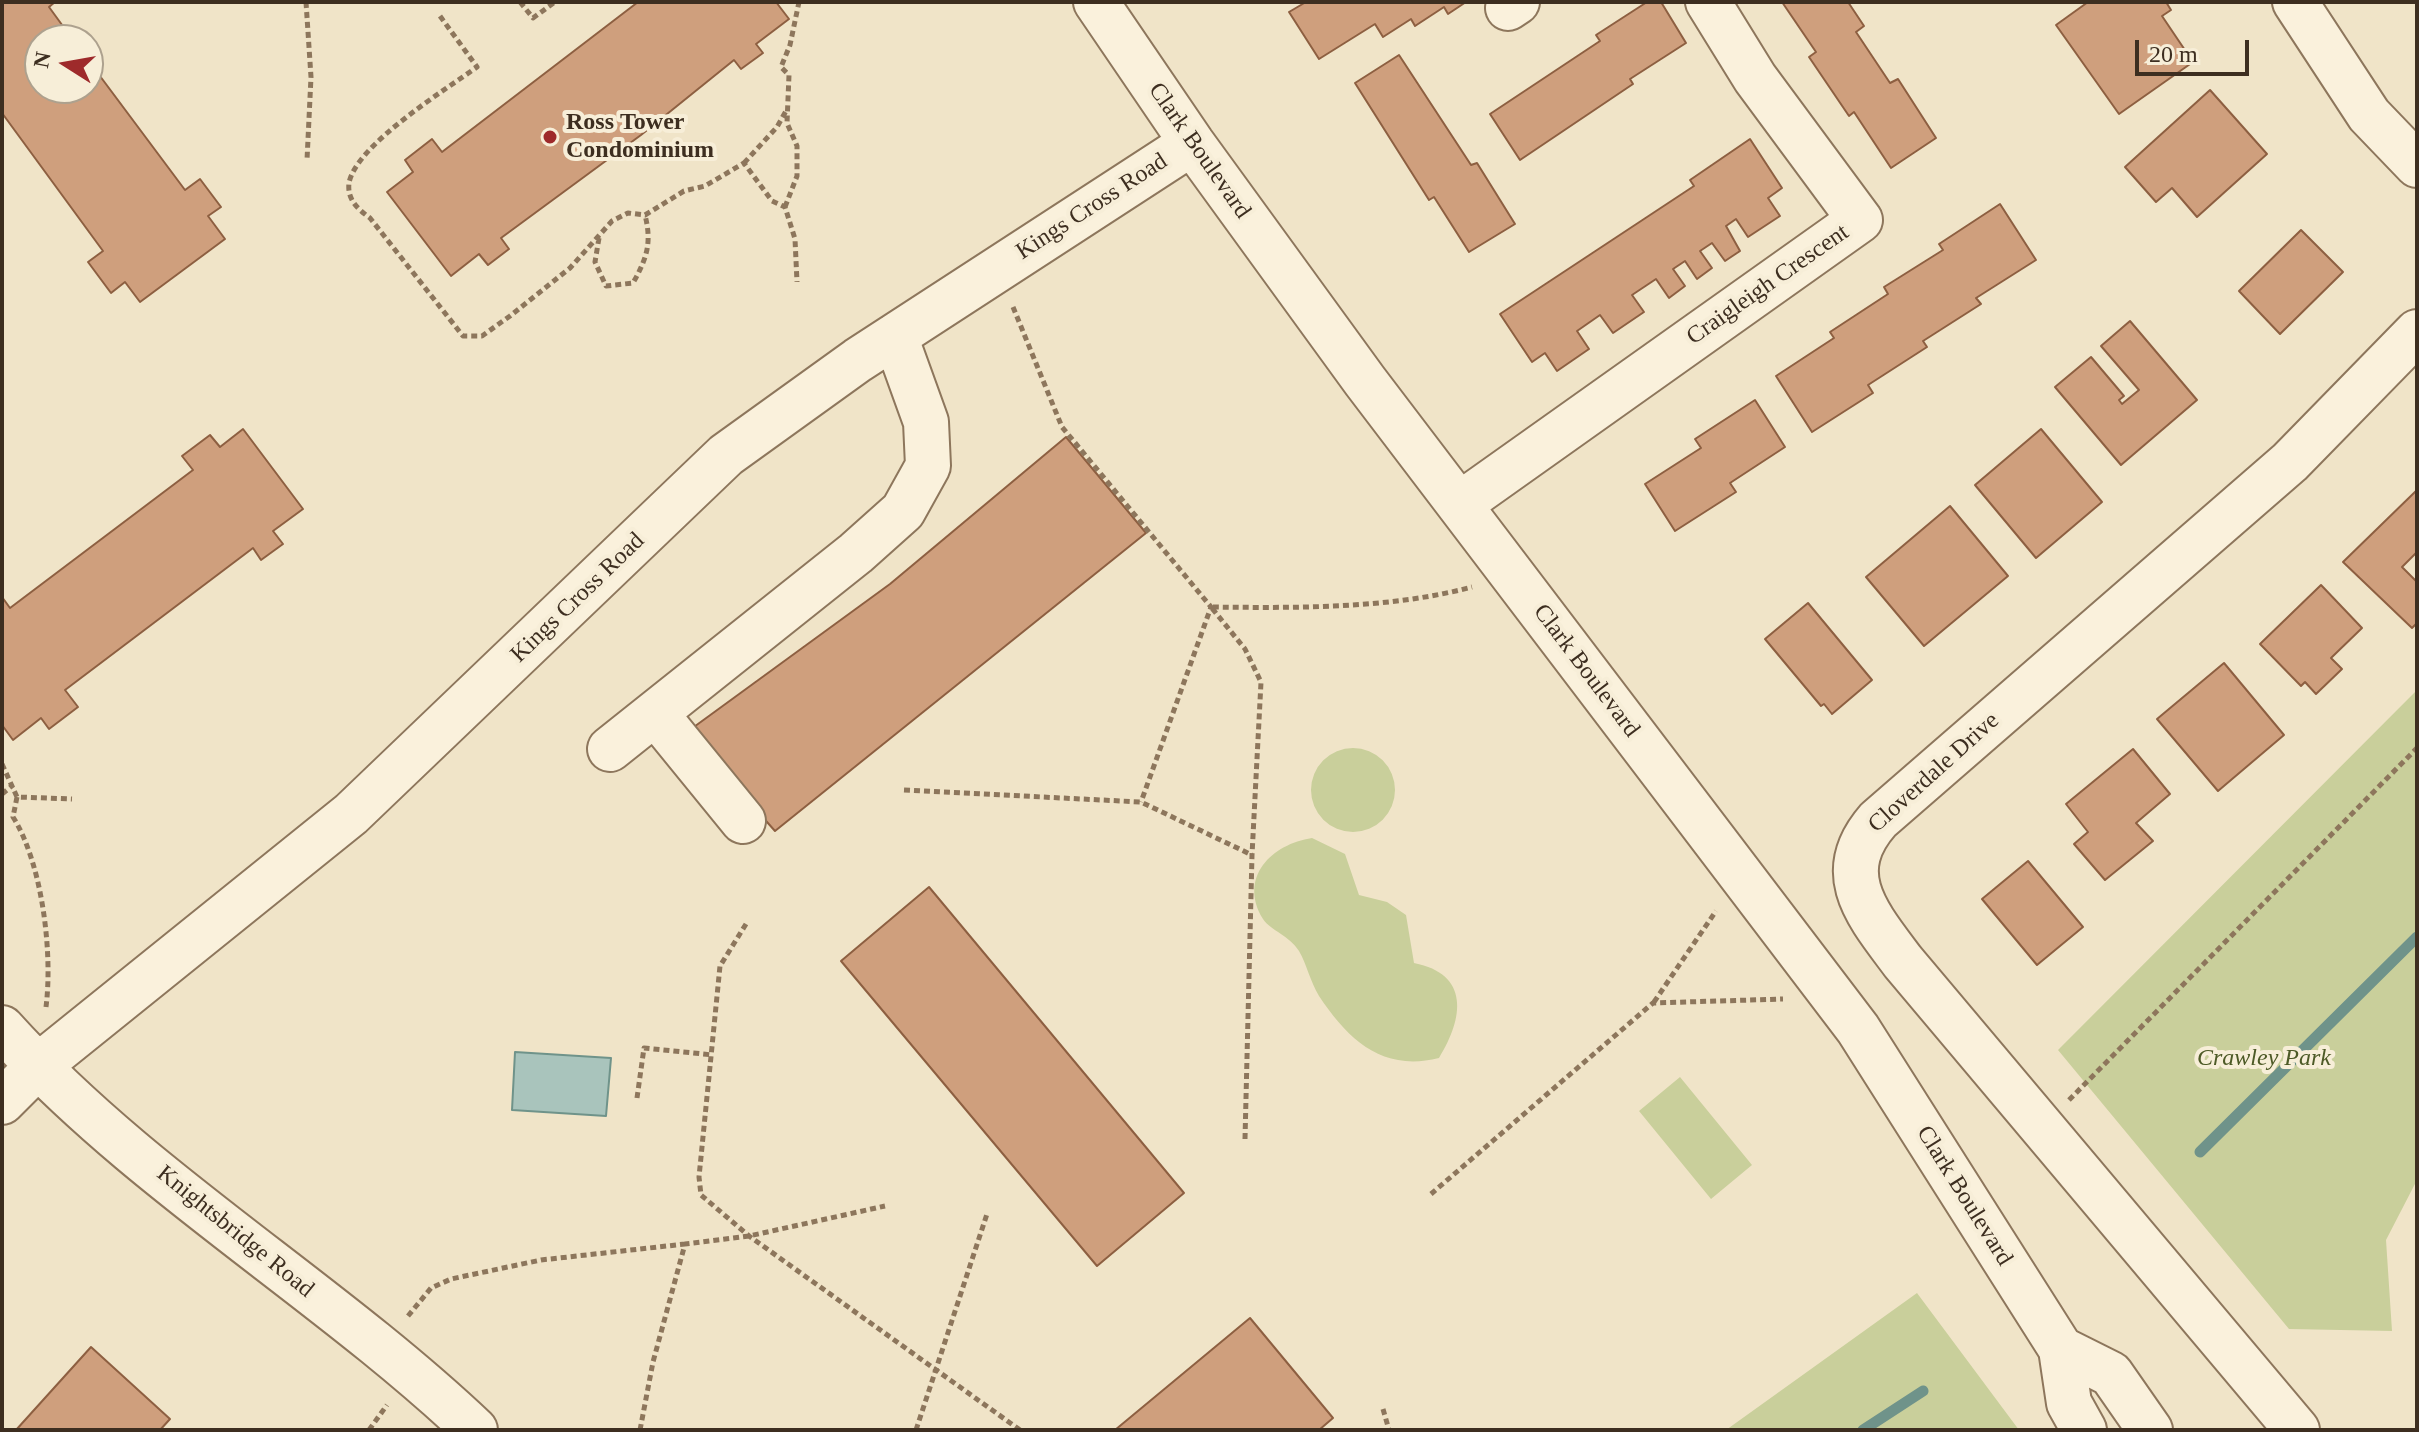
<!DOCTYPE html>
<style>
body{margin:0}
#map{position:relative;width:2419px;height:1432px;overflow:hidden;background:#f0e4c8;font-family:"Times New Roman",serif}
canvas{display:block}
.frame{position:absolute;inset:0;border:4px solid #3d2e20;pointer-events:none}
.north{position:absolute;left:24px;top:24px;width:80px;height:80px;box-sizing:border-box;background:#f7eed8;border:2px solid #ada18e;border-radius:50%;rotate:281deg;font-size:22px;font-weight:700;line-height:32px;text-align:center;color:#3d2e20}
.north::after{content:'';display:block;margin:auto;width:28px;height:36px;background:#9e2a2b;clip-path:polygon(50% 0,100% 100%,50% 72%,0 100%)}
.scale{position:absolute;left:2135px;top:40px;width:114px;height:36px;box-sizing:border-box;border:4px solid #3d2e20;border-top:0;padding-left:10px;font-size:24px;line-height:28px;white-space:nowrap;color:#3d2e20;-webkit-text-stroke:6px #f7eed8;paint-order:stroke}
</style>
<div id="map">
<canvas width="2419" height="1432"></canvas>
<div class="frame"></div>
<div class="north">N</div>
<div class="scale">20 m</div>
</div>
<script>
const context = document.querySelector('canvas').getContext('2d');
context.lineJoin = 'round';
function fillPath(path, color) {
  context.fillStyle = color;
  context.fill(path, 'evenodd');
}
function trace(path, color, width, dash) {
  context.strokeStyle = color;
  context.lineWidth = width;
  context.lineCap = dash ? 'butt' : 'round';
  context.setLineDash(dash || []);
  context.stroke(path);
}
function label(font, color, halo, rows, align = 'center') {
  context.font = font + ' "Times New Roman",serif';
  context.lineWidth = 8;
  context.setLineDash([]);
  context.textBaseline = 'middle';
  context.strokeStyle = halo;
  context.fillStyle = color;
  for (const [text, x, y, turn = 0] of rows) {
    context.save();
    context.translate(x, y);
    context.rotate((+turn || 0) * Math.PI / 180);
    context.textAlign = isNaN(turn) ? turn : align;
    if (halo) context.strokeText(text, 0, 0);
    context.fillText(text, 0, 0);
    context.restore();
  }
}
const green = new Path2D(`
 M2417 690V1180L2386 1240 2392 1331 2289 1329 2058 1050Z
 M1311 790a42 42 0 1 1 84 0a42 42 0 1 1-84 0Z
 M1312 838 1345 854 1359 895 1387 902 1406 915 1414 963C1470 974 1464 1018 1439 1058 1383 1072 1349 1041 1319 996 1310 981 1307 965 1299 951 1289 935 1271 931 1263 919 1238 877 1272 844 1312 838Z
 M1680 1077 1752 1165 1711 1199 1639 1111Z
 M1917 1293 2019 1430H1726Z`);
const water = new Path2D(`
 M515 1052 611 1058 606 1116 512 1110Z`);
const stream = new Path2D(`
 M2200 1152 2417 937
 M1863 1430 1923 1391`);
const building = new Path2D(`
 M2 2H55L49 7 73 40H40V88H88V60L185 190 200 179 221 207 208 216 225 239 140 302 125 282 111 293 88 262 103 251 2 113Z
 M638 2H776L789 19 756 44 763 53 741 69 734 60 641 135 501 238 509 249 488 265 479 254 451 276 387 192 413 172 405 160 432 139 442 152Z
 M1306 2H1466L1448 14 1444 7 1415 26 1411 19 1383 37 1375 24 1319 59 1289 12Z
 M1647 2H1661L1686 43 1630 79 1633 84 1520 160 1490 114 1600 41 1596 35Z
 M1782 2H1848L1864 26 1856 32 1890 83 1898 79 1936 138 1891 168 1854 112 1849 116 1809 57 1816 52Z
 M2088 2H2166L2171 10 2162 16 2193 62 2119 114 2056 25Z
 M1399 55 1471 165 1477 163 1515 224 1469 252 1434 197 1429 200 1355 83Z
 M2210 90 2267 154 2197 217 2172 188 2156 202 2125 167Z
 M1750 139 1782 188 1768 198 1780 216 1748 237 1736 219 1726 226 1740 251 1725 261 1712 243 1700 251 1712 268 1697 279 1685 261 1673 269 1685 286 1669 298 1656 279 1632 295 1644 312 1613 333 1600 315 1577 331 1589 349 1557 371 1545 353 1532 362 1500 314 1694 186 1690 180Z
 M2000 204 2036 260 1976 298 1981 304 1923 341 1927 347 1868 385 1873 393 1812 432 1776 376 1834 338 1830 332 1888 294 1884 287 1943 250 1939 244Z
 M2301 230 2343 272 2280 334 2239 291Z
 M2130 321 2197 400 2121 465 2055 387 2091 357 2124 396 2119 400 2122 404 2139 390 2101 346Z
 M1755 400 1785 447 1730 483 1736 492 1675 531 1645 484 1701 448 1695 439Z
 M243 429 303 509 273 531 283 544 261 560 253 548 65 690 78 707 49 729 41 718 13 740 2 725V597L10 608 193 470 182 456 210 435 220 447Z
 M2041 429 2102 502 2036 558 1975 485Z
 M1066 437 1146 533 775 831 687 732 890 584Z
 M2417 490V552L2402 567 2417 582V623L2412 628 2343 562Z
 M1950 506 2008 576 1924 646 1866 577Z
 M2321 585 2362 628 2331 658 2342 669 2316 694 2305 682 2301 686 2260 644Z
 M1808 603 1872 680 1832 714 1824 704 1821 706 1765 639Z
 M2224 663 2284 735 2218 791 2157 719Z
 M2133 749 2170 794 2136 823 2153 841 2105 880 2074 844 2088 832 2066 804Z
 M2028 861 2083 927 2037 965 1982 899Z
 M929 887 1184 1193 1097 1266 841 961Z
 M1250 1318 1333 1418 1319 1430H1115Z
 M91 1347 170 1419 160 1430H16Z`);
const path = new Path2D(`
 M306 2 311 77 307 160
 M520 2 533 18 555 2
 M440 16 477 67C445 90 356 145 349 183 347 200 358 209 370 218L463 336H482L510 316 570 268 612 221 628 213 645 215 684 191 705 186 744 163 772 201 785 207 795 239 797 282
 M744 163 777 127 786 111
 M785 207 797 176V146L787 123 789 75 781 67 790 45 799 2
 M599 238 595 262 606 286 633 283C647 258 652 243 645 215
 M1013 307 1062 427 1211 607 1141 802
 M2 764 17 797
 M904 790 1141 802 1252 855
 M2 794 13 785
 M746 924 720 966 699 1177 701 1195 749 1236 1020 1430
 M1654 1002 1716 911
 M46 1007C53 952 42 863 13 817L17 797 72 799
 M637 1098 644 1048 713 1055
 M2069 1100 2417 748
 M1245 1139 1252 855 1261 682 1245 649 1211 607C1296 608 1389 609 1472 587
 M1431 1194 1653 1003 1783 999
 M408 1316 431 1288 451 1279 541 1260 685 1244
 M1383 1409 1389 1430
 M369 1430 387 1405
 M640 1430 653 1362 685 1244 749 1236 885 1206
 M916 1430 987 1214`);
const minor = new Path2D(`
 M1096 2 1192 143 1365 381 1858 1029 2061 1349 2069 1403 2084 1430
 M2295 2 2369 115 2417 165
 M1508 8 1517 2
 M1460 504 1860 220 1755 78 1708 2
 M655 713 743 821
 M610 749 856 553 903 511 928 466 926 422 895 336
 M2 1028C141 1182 325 1288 475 1430
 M2 1102 37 1067 351 814 726 455 858 360 1192 143
 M2061 1349 2111 1374 2150 1430
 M2297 1430 1903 962C1868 915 1831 874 1878 820L2290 462 2417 332`);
const markers = [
 [550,137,8,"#9e2a2b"]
];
const poiNames = [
 ["Ross Tower",566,123],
 ["Condominium",566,151]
];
const streetNames = [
 ["Clark Boulevard",1199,151,55],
 ["Kings Cross Road",1092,207,-33],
 ["Craigleigh Crescent",1768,285,-35],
 ["Kings Cross Road",578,598,-44],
 ["Clark Boulevard",1586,671,53],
 ["Cloverdale Drive",1934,773,-42],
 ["Clark Boulevard",1964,1196,58],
 ["Knightsbridge Road",235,1232,39]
];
const parkNames = [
 ["Crawley Park",2264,1059]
];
fillPath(green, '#c9cf9b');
fillPath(water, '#a9c4bc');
trace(water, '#6f938a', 2);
trace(stream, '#6f938a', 11);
fillPath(building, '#cf9f7d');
trace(building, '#8d5f41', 2);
trace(minor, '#8d765c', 48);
trace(path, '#8d765c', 5, [6, 4]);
trace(minor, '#faf1dc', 44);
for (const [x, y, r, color] of markers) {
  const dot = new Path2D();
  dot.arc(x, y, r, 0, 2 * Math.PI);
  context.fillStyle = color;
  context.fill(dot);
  trace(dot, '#f7eed8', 3);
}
label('bold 24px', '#3d2e20', '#f7eed8', poiNames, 'left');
label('24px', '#3d2e20', '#f7eed8', streetNames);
label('italic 24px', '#4d5a26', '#f7eed8', parkNames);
</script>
